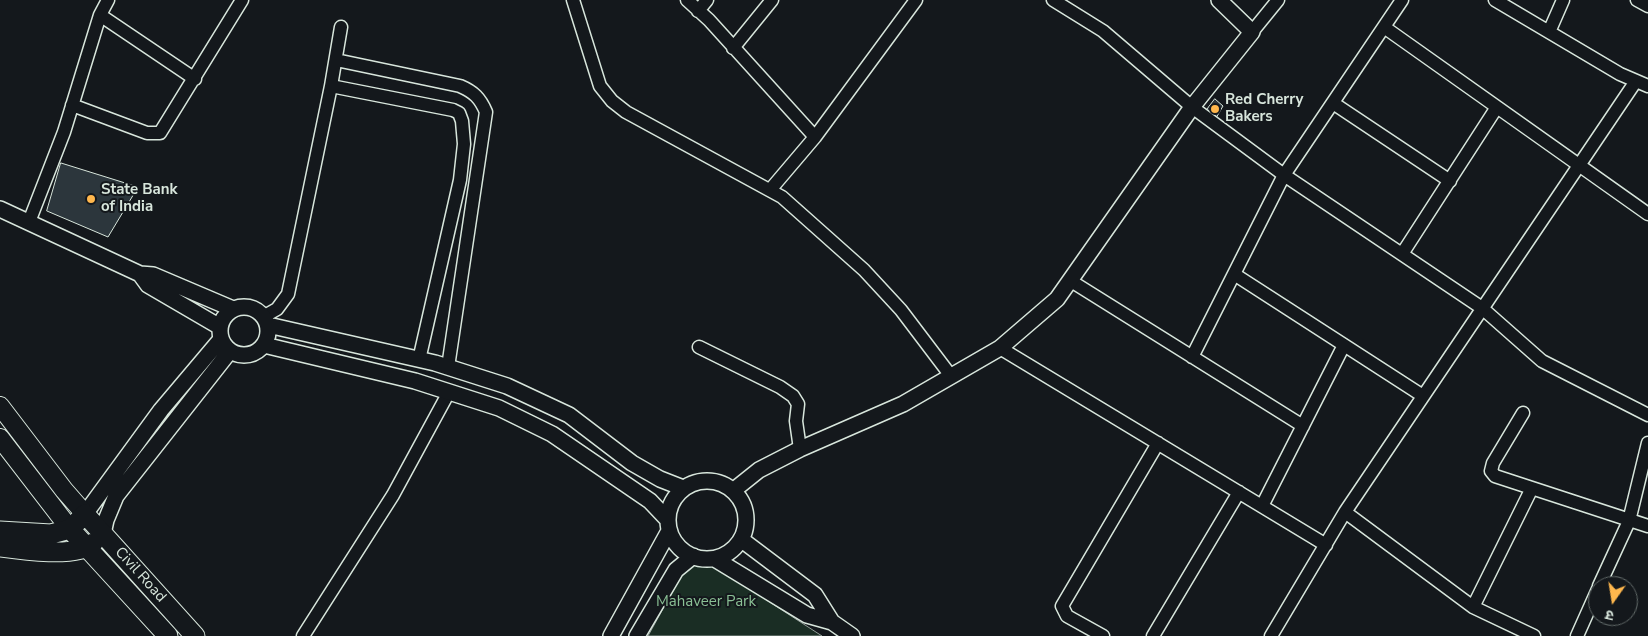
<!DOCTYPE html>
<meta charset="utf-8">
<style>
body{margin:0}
#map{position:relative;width:1648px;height:636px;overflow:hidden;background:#14181c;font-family:"Nunito Sans","Noto Sans Devanagari",sans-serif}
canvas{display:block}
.north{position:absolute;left:1588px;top:576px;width:50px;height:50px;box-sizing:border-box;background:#14181c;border:1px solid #626a69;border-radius:50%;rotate:193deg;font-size:14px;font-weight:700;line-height:20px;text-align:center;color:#d8e6dc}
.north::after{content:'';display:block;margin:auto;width:18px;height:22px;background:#ffb74d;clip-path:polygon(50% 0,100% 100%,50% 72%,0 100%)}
</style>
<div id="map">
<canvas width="1648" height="636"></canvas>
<div class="north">उ</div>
</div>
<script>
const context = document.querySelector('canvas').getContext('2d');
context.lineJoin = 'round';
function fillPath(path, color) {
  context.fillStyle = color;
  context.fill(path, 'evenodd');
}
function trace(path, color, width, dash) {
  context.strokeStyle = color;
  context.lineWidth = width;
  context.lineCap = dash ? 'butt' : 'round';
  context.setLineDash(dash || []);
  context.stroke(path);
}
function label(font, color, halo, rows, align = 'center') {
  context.font = font + ' "Nunito Sans",sans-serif';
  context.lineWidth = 4;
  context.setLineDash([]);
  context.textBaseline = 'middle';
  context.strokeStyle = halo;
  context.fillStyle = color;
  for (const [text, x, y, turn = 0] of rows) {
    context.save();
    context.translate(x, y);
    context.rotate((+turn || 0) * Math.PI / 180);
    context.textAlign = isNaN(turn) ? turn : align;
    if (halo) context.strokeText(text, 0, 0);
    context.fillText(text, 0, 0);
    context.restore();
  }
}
const green = new Path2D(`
 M711 564 822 636H648L687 565Z`);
const building = new Path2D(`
 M1215 99 1223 106 1216 118 1206 111Z
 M61 163 138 187 108 237 47 211Z`);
const minor = new Path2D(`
 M573 0 600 86 612 101 626 112 782 197 864 270 901 310 951 376
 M687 0 709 20 815 137
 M1053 0 1103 31 1192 107 1284 175 1482 308 1542 361 1648 415
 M1495 0 1620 74 1648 86
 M1637 0 1648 6
 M698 11 707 0
 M100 15 195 79
 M1384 27 1648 214
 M1252 32 1278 0
 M1549 32 1563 0
 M733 48 772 0
 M336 60 460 86C474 92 480 98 486 112L448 367
 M331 86 453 110 459 113 462 121 464 144 460 180 419 360
 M1333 103 1450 181
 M72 105 147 133H160L242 0
 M770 190 815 137 916 0
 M29 222 64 132 100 15 108 0
 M1402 254 1497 107
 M1234 274 1423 396
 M1071 281 1303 426
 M263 317 277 309 288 294 331 86 341 27
 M699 347 780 387 793 396 798 404 796 421 800 449
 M1000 348 1326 545
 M1192 357 1284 175 1402 0
 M1523 413 1493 463 1491 471 1495 476 1648 526
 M1262 506 1344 345
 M1345 512 1473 607 1534 636
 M1599 586 1629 521 1648 443
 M1473 607 1531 490
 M303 636 393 495 449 392
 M1103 636 1067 616 1062 606 1158 443
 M1153 636 1239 492
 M1271 636 1345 512 1636 81
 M1577 636 1598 589`);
const tertiary = new Path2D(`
 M0 209 140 274 153 275 233 309
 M140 274 148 285 220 327
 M220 331a24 24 0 1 1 48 0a24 24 0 1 1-48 0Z
 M268 325 435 363 507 386 569 415 632 463 660 479 683 488
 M264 345 415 381 499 408 552 434 650 501 668 520
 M668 520a39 39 0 1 1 78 0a39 39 0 1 1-78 0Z
 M734 490 759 470 800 449 903 404 1000 348 1057 299 1192 107 1252 32 1219 0
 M85 514 161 410 221 339
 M103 534 106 520 116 496 230 351
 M742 540 815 595 832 622
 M715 559 807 615 832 622 852 636
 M611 636 669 531
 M637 636 676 570 693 556`);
const secondary = new Path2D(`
 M0 406 64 490 85 514
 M0 438 70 529`);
const primary = new Path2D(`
 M70 529 168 636
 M0 531 51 534 70 529 85 514 195 636
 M0 547C21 550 78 558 93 543`);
const markers = [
 [1215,109,5,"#ffb74d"],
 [91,199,5,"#ffb74d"]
];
const poiNames = [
 ["Red Cherry",1225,100],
 ["Bakers",1225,117],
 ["State Bank",101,190],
 ["of India",101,207]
];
const streetNames = [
 ["Civil Road",140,575,48]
];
const parkNames = [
 ["Mahaveer Park",706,602]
];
fillPath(green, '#1a2d24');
trace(green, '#939e99', 1);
fillPath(building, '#2c363c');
trace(building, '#d8e6dc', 1);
trace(minor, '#d8e6dc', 15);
trace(tertiary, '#d8e6dc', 18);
trace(secondary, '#d8e6dc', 20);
trace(primary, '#d8e6dc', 21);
trace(minor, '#14181c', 12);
trace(tertiary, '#14181c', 15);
trace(secondary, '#14181c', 18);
trace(primary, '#14181c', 19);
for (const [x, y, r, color] of markers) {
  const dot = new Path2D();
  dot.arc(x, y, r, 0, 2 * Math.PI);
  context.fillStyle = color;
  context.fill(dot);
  trace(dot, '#14181c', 2);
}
label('bold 15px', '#d8e6dc', '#14181c', poiNames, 'left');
label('15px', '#d8e6dc', '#14181c', streetNames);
label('15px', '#8ac095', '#14181c', parkNames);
</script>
